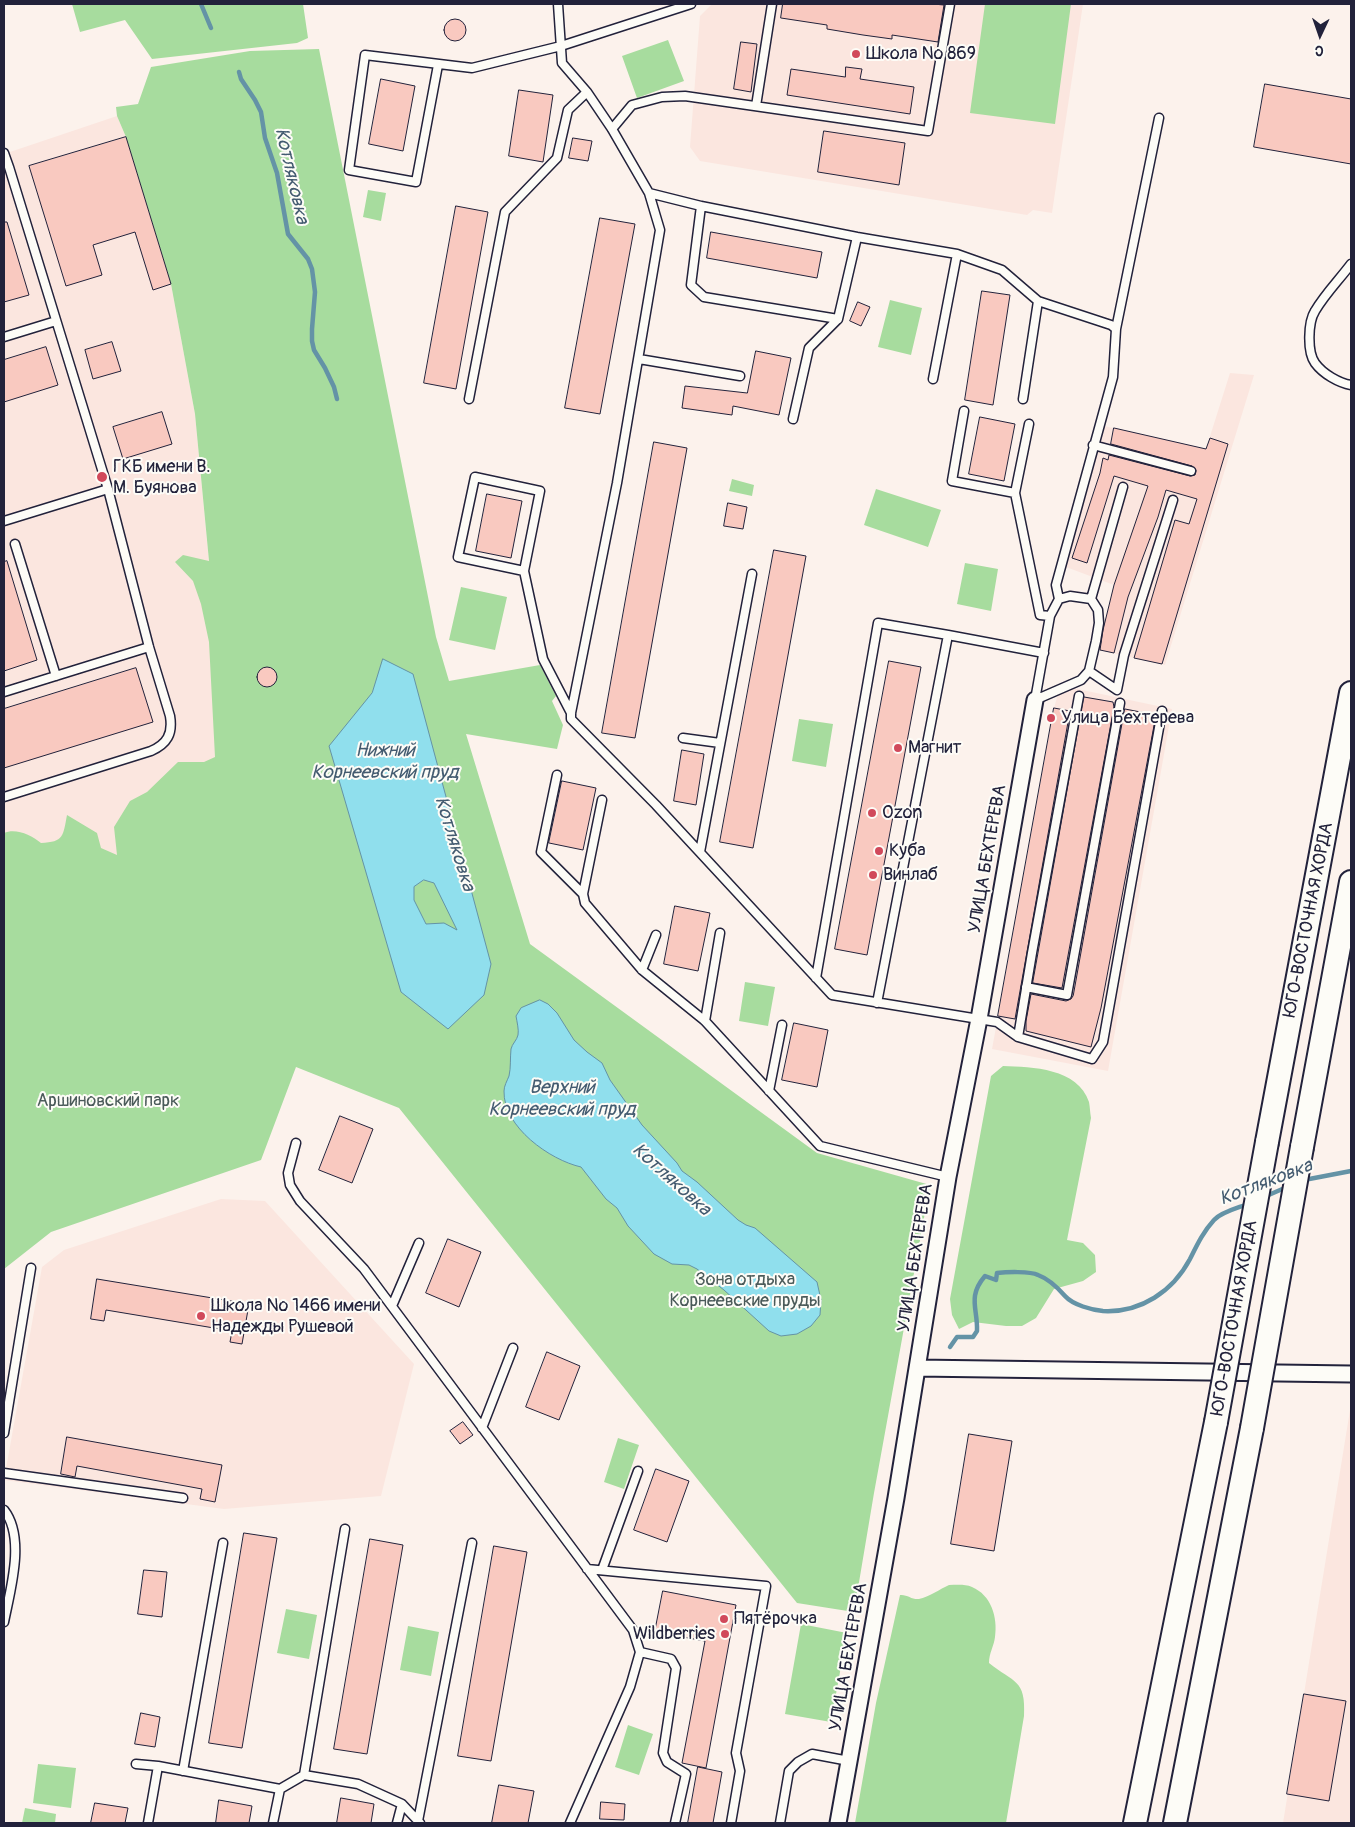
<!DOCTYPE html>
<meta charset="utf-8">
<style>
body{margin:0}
#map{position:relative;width:1355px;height:1827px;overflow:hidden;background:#fcf2ec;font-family:Pangolin,sans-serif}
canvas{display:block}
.frame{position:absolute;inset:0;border:5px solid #22223b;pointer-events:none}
.north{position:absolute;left:1295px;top:10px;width:50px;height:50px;-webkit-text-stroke:4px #fdfcf7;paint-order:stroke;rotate:183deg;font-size:14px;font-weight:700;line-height:20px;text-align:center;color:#22223b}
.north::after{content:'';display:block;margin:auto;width:18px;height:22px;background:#22223b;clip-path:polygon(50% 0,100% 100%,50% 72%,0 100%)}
</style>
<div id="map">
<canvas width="1355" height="1827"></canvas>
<div class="frame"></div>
<div class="north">С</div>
</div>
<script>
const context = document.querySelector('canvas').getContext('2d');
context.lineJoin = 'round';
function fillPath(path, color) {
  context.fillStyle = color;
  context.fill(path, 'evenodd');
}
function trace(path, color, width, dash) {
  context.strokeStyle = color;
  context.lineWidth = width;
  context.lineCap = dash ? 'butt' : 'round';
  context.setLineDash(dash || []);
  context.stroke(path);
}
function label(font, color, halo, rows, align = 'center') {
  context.font = font + ' Pangolin,sans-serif';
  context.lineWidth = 4;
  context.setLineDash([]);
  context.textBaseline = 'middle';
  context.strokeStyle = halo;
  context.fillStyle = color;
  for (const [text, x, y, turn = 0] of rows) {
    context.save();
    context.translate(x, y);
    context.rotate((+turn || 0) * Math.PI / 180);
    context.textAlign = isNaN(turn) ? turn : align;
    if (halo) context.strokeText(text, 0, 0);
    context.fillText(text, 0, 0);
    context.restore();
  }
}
const built = new Path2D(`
 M712 4H1083L1052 213 1033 210 1027 215 700 161 690 147 700 16Z
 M117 116 126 137 171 284 195 414 234 826 4 924V154Z
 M1230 373 1254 375 1165 665 1099 650 1114 585 1066 567 1104 426 1206 449Z
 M1068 687 1172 709 1108 1071 992 1049 1054 708 1058 694Z
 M221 1199 265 1201 414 1364 381 1496 224 1509 4 1480 42 1267 64 1250Z
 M1351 1404V1823H1283Z`);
const green = new Path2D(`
 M72 4H303L308 38 297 43 152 59 125 20 80 32Z
 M985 4H1071L1055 124 970 113Z
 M668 40 684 81 637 98 622 56Z
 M319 49 436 637 449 681 540 665 556 696 552 701 563 725 557 749 466 734 530 944 817 1153 930 1185 874 1493 854 1612 797 1603 399 1108 296 1067 261 1160 51 1232 4 1269V833C16 828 31 835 41 843 64 842 63 836 67 815L97 833 101 848 117 855 114 827 130 801 147 792 178 762H204L215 757 209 642 201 604 193 581 175 562 183 555 209 561 195 414 171 284 126 137 117 116 116 107 138 104 151 67 250 51Z
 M368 190 386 193 381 221 363 217Z
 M890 300 922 308 911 355 878 347Z
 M732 479 754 485 752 496 729 491Z
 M876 489 941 510 928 547 864 525Z
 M965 563 998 569 991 611 957 604Z
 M461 587 507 597 495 650 449 640Z
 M799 719 833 724 826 767 792 761Z
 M745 982 775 987 768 1026 739 1021Z
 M1003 1066C1032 1067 1078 1068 1089 1102 1090 1107 1090 1113 1091 1118L1067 1240 1083 1243 1095 1255 1096 1272 1083 1281 1054 1289 1036 1318 1022 1326H1006L973 1322 959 1329 952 1315 950 1299 991 1076Z
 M618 1438 639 1445 624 1489 604 1482Z
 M949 1585C957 1585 965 1584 972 1587 991 1595 998 1617 995 1637 994 1646 989 1653 989 1663 1014 1683 1026 1679 1024 1716L1006 1823H855L876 1703 900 1595C907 1594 912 1600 919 1599 929 1597 940 1589 949 1585Z
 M286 1609 317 1615 309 1659 277 1653Z
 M801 1624 847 1633 831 1722 785 1714Z
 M408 1626 439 1632 431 1676 400 1670Z
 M628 1725 653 1734 639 1775 615 1767Z
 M38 1764 76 1768 71 1808 33 1803Z
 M25 1808 56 1814 55 1823H22Z`);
const water = new Path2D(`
 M383 659 413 674 491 964 484 995 448 1029 401 992 329 746 372 693ZM424 880 434 883 457 930 444 923 426 924 414 900V887Z
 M540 1000 548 1004 557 1013 574 1040 587 1052 602 1063 610 1080 642 1125 677 1163 682 1171 697 1182 738 1220 746 1225 755 1228 817 1282 821 1300 820 1315 811 1326 797 1334 781 1336 769 1331 724 1290 697 1269 689 1265 672 1264 654 1254 628 1226 617 1208 606 1199 581 1167C550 1160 503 1127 504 1091 504 1086 507 1081 509 1076 511 1068 510 1058 511 1049 512 1044 517 1040 518 1035 519 1030 517 1022 516 1016L521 1008Z`);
const stream = new Path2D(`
 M201 4 211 28
 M239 72 241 79 255 100 261 112 265 138 277 173 288 234 308 259 312 269 315 292 312 329V341L314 350 325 368 334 387 337 399
 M1304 1180 1351 1171
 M1264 1197 1287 1187
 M950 1347 957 1337H973L977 1331C978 1309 967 1297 985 1276L996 1280 997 1273C1006 1272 1030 1271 1038 1275 1049 1279 1058 1288 1065 1296 1073 1305 1092 1310 1103 1311 1141 1313 1173 1291 1190 1259 1197 1245 1203 1232 1214 1220 1221 1212 1238 1208 1248 1204`);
const building = new Path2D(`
 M783 4H933L944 5 938 42 892 35V39L863 35 827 29V25L781 18Z
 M444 30a11 11 0 1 1 22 0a11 11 0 1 1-22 0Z
 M741 42 757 44 751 92 734 89Z
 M846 67 862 69 860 79 914 87 910 114 787 95 791 69 845 77Z
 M381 79 415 86 403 151 369 144Z
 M1265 84 1351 99V164L1254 147Z
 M519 90 553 95 543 162 509 156Z
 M824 131 905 143 899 185 818 172Z
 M126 137 171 284 153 290 135 232 93 245 102 275 66 286 29 166Z
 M573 138 592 141 588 161 569 158Z
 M456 206 488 212 456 389 424 383Z
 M600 218 635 224 600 414 565 408Z
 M4 222H7L29 295 4 302Z
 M711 232 822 252 817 278 707 258Z
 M982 291 1010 295 993 405 965 400Z
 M858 302 870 307 861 326 850 321Z
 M112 342 121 371 93 379 85 350Z
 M46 347 58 385 4 402V360Z
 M756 351 791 358 779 415 733 406 732 415 682 408 685 386 747 393Z
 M162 412 172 444 123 459 113 427Z
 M980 417 1015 424 1004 481 969 474Z
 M1114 428 1206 449 1210 438 1228 444 1162 664 1134 658 1175 520 1189 524 1197 499 1166 490 1158 517 1128 597 1114 653 1100 650 1103 630 1114 585 1148 486 1114 476 1087 563 1072 558 1100 473 1103 458 1108 460 1109 455 1190 476 1195 475 1196 470 1192 466 1111 444Z
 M654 442 687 448 635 738 602 733Z
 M487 494 522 501 511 558 476 551Z
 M728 503 747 507 743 529 724 526Z
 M774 550 806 556 753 848 720 842Z
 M7 561 37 660 4 671V562Z
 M889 661 921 667 867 955 835 949Z
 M257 677a10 10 0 1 1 20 0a10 10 0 1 1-20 0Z
 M136 668 153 722 4 768V709Z
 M1084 697 1113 702 1114 707 1062 988 1033 983Z
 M1054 708 1070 711 1015 1019 998 1016Z
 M1125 709 1156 715 1101 1008 1091 1047 1026 1031V1021L1031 994 1066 1001 1071 999 1073 996Z
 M682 750 704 754 696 805 674 801Z
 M562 781 596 788 583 850 549 843Z
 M675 906 710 913 698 971 664 964Z
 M794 1023 828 1030 817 1087 782 1080Z
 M340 1116 373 1129 352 1183 319 1170Z
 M448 1239 481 1252 459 1307 426 1293Z
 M97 1279 249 1304 242 1344 230 1342 232 1331 106 1310 104 1321 91 1319Z
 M547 1352 580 1366 559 1420 526 1407Z
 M463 1422 473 1435 460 1444 450 1431Z
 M969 1434 1012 1441 994 1551 951 1544Z
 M67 1437 222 1465 215 1502 200 1499 202 1489 77 1466 75 1477 61 1474Z
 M656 1469 689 1481 667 1542 634 1530Z
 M244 1533 277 1538 242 1748 209 1743Z
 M370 1539 403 1545 367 1754 334 1749Z
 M494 1546 527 1552 491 1761 458 1756Z
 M144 1570 167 1572 162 1617 138 1614Z
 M663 1591 736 1605 706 1768 682 1763 705 1641 655 1632Z
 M1304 1694 1346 1701 1329 1801 1287 1794Z
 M141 1713 160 1717 155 1747 135 1744Z
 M698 1767 722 1772 713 1823H688Z
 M499 1785 534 1791 528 1823H492Z
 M341 1798 374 1804 371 1823H337Z
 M219 1800 252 1806 249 1823H216Z
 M601 1802 625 1804 624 1820 600 1819Z
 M95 1803 128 1808 125 1823H91Z`);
const service = new Path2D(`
 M558 4 562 63 587 92 612 129 649 193 701 206
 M438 65 416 182 349 170 365 55 472 68 561 46 691 4
 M756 106 772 4
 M612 129 632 105 662 97 685 96 928 131 950 4
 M4 153 9 167 108 489 149 647 170 716C173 734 167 744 151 751L4 797
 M649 193 660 230 617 483 571 713V719L656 805 832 995 997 1022 1018 1037 1092 1059 1103 1042 1162 711
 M1351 264C1339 280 1325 294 1315 311 1308 322 1307 352 1315 363 1323 374 1339 383 1351 385
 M838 319 704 297 691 285 701 206 857 237 957 254 1002 270 1038 301 1111 325 1116 329 1113 377 1056 585 1059 599
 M1116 329 1159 118
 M4 337 56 321
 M639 359 740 376
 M933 379 957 254
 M469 399 505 212 557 158 568 110 587 92
 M1023 399 1038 301
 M964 411 952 481 1015 493
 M793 419 809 348 838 319 857 237
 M1029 424 1015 493 1040 615 1050 616
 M1093 445 1191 471
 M4 521 108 489
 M15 544 56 676
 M524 571 458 557 475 477 540 491 524 571 543 659 571 713
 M1070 596 1091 599 1098 610 1099 623 1096 641 1089 671 1081 680 1035 700 1050 616 1059 599Z
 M1091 599 1123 487
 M948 635 1044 653
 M1089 671 1117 690 1124 655 1173 500
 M4 692 149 647
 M683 738 720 743
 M557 775 541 852 583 894
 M602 800 583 894 585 903 642 970 705 1021 820 1146 948 1177
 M700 852 752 574
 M642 970 656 935
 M816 978 878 623 948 635 877 1003
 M1026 987 1067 995 1120 703
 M705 1021 720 933
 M1018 1037 1032 953 1079 696
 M769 1091 782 1025
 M296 1143 288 1173 290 1185 300 1201 364 1269 633 1630 640 1652 630 1687 570 1823
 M392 1306 419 1243
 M482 1428 513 1348
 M4 1433 31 1268
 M4 1473 183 1498
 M4 1510C26 1538 10 1591 4 1622
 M587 1569 766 1586 736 1753 740 1771 731 1823
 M602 1570 638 1471
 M640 1652 671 1659 676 1668 663 1753 667 1762 686 1774 675 1823
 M136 1764 158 1766 280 1789 304 1775 358 1784 402 1804 420 1823
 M183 1771 223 1543
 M304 1775 345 1529
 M418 1821 472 1543
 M148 1823 158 1766
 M273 1823 280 1789
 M397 1823 402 1804
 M780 1823 789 1771 798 1762 812 1754 849 1761`);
const minor = new Path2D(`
 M917 1368 1351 1374
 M838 1823 896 1498 948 1177 979 1019 1035 700`);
const primary = new Path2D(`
 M1267 1142 1351 693
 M1302 1147 1351 882
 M1135 1823 1216 1422
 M1175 1823 1252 1428`);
const primaryBridge = new Path2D(`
 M1216 1422 1267 1142
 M1252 1428 1302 1147`);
const markers = [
 [856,54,5,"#d1495b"],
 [102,477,6,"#d1495b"],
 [1051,718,5,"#d1495b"],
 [898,748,5,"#d1495b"],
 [872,813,5,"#d1495b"],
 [879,851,5,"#d1495b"],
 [873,875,5,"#d1495b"],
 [201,1316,5,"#d1495b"],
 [724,1619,5,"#d1495b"],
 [725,1634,5,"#d1495b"]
];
const poiNames = [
 ["Школа № 869",866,54],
 ["ГКБ имени В.",113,467],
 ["М. Буянова",113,488],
 ["Улица Бехтерева",1061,718],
 ["Магнит",908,748],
 ["Ozon",882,813],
 ["Куба",889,851],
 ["Винлаб",883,875],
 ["Школа № 1466 имени",211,1306],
 ["Надежды Рушевой",211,1327],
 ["Пятёрочка",734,1619],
 ["Wildberries",715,1634,"right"]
];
const streetNames = [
 ["УЛИЦА БЕХТЕРЕВА",988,859,-80],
 ["ЮГО-ВОСТОЧНАЯ ХОРДА",1309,920,-79],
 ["УЛИЦА БЕХТЕРЕВА",916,1258,-81],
 ["ЮГО-ВОСТОЧНАЯ ХОРДА",1235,1318,-80],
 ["УЛИЦА БЕХТЕРЕВА",849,1657,-80]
];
const parkNames = [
 ["Аршиновский парк",108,1101],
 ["Зона отдыха",745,1280],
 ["Корнеевские пруды",745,1301]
];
const waterNames = [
 ["Котляковка",291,176,77],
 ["Нижний",385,751],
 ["Корнеевский пруд",385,773],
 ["Котляковка",454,844,73],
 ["Верхний",562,1088],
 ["Корнеевский пруд",562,1110],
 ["Котляковка",671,1180,42],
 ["Котляковка",1266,1183,-21]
];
fillPath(built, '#fbe6df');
fillPath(green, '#a7dc9e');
fillPath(water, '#90dfed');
trace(water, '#6493a6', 1);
trace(stream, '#6493a6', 4.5);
fillPath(building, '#f9c9c0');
trace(building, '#22223b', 1);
trace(service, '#22223b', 11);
trace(minor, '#22223b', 19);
trace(primary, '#22223b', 26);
trace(service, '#fdfcf7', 8);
trace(minor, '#fdfcf7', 15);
trace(primary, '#fdfcf7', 22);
trace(primaryBridge, '#22223b', 26, []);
trace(primaryBridge, '#fdfcf7', 22);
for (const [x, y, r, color] of markers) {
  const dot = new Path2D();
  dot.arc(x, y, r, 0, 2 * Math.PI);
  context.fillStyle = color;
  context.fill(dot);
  trace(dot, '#fdfcf7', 2);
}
label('18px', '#22223b', '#fdfcf7', poiNames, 'left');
label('18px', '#22223b', '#fdfcf7', streetNames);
label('18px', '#4a5a59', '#fdfcf7', parkNames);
label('italic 19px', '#435b70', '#fdfcf7', waterNames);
</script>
